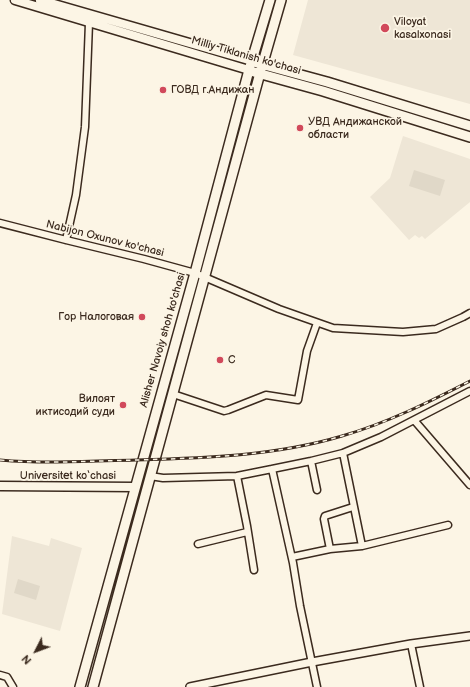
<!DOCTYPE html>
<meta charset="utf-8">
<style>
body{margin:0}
#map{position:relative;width:470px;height:687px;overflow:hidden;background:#fcf5e5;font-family:"Balsamiq Sans",sans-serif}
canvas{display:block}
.north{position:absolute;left:16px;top:631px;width:40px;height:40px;-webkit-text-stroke:3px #fcf5e5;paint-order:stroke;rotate:228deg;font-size:11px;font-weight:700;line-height:16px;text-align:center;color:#3b2a1e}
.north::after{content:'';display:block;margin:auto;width:14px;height:18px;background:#3b2a1e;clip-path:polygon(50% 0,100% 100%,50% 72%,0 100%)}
</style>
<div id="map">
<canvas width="470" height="687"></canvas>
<div class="north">N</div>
</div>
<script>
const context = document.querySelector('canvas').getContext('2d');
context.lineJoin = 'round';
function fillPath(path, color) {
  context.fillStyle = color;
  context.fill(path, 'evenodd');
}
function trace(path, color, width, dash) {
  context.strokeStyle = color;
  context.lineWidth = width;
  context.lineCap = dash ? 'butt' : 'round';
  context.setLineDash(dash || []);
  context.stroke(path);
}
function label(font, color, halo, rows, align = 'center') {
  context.font = font + ' "Balsamiq Sans",sans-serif';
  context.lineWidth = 3.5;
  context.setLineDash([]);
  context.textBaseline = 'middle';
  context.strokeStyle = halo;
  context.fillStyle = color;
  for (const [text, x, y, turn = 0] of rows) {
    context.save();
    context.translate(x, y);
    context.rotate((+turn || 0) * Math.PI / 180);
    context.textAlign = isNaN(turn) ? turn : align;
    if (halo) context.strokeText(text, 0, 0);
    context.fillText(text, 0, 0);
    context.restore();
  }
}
const built = new Path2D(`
 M308 0H470V104L293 55Z
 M403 136 470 159V202L425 239 422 236 419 238 415 235 409 240 370 197 390 178Z
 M12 536 49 546 51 538 82 548 60 631 2 614Z`);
const green = new Path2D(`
 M414 170 445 180 440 196 409 186Z
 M18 579 40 586 36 600 14 593Z`);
const minor = new Path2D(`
 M0 223 66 240 144 259 195 273 279 309 333 328 403 332 436 329 463 317 470 313
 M66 240 76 195 85 127 89 23
 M173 394 224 411 228 410 266 395 298 400 307 351 317 323
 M414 420 470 485
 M343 453 362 546
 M311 461 317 490
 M150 476 163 478 237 476 272 469
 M237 476 247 526 254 570
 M198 544 247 532
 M330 549 324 519 325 516 353 507
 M292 557 330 549 362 546 448 525
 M411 644 420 687
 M0 675 7 677 13 687
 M317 687 300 606 293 563 272 469 311 461 343 453 381 437 470 391`);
const tertiary = new Path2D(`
 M190 687 312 662 411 644 470 636`);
const secondary = new Path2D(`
 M15 0 249 70
 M40 0 252 61
 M0 486 135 487`);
const primary = new Path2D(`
 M257 63 327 82 470 126
 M254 72 323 91 470 137
 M80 687 195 273 249 70 270 0
 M93 687 260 73 281 0`);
const rail = new Path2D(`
 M0 460C45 464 91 461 136 460 205 458 275 456 342 436 387 423 429 402 470 381`);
const markers = [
 [385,28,5,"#d1495b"],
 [163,90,4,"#d1495b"],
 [300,128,4,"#d1495b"],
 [142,317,4,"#d1495b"],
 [220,360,4,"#d1495b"],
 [123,405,4,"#d1495b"]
];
const poiNames = [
 ["Viloyat",394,22],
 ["kasalxonasi",394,35],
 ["ГОВД г.Андижан",171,90],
 ["УВД Андижанской",308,122],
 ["области",308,135],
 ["Гор Налоговая",134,317,"right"],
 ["С",228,360],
 ["Вилоят",115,399,"right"],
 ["иктисодий суди",115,412,"right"]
];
const streetNames = [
 ["Milliy Tiklanish ko'chasi",246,56,16],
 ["Nabijon Oxunov ko'chasi",105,239,14],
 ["Alisher Navoiy shoh ko'chasi",163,340,-74],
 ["Universitet kо‘chasi",68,476]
];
fillPath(built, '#eee6d6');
fillPath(green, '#e0d8c8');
trace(minor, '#3b2a1e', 9);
trace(tertiary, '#3b2a1e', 10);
trace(secondary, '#3b2a1e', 11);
trace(primary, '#3b2a1e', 12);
trace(minor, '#fcf5e5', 6);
trace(tertiary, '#fcf5e5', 7);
trace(secondary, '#fcf5e5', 8);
trace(primary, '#fcf5e5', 9);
trace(rail, '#3b2a1e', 3);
trace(rail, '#fcf5e5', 1.5, [4.5]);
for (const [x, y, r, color] of markers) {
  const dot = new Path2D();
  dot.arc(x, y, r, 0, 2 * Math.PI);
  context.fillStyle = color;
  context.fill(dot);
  trace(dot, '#fcf5e5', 1.5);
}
label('11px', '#3b2a1e', '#fcf5e5', poiNames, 'left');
label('11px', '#3b2a1e', '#fcf5e5', streetNames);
</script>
